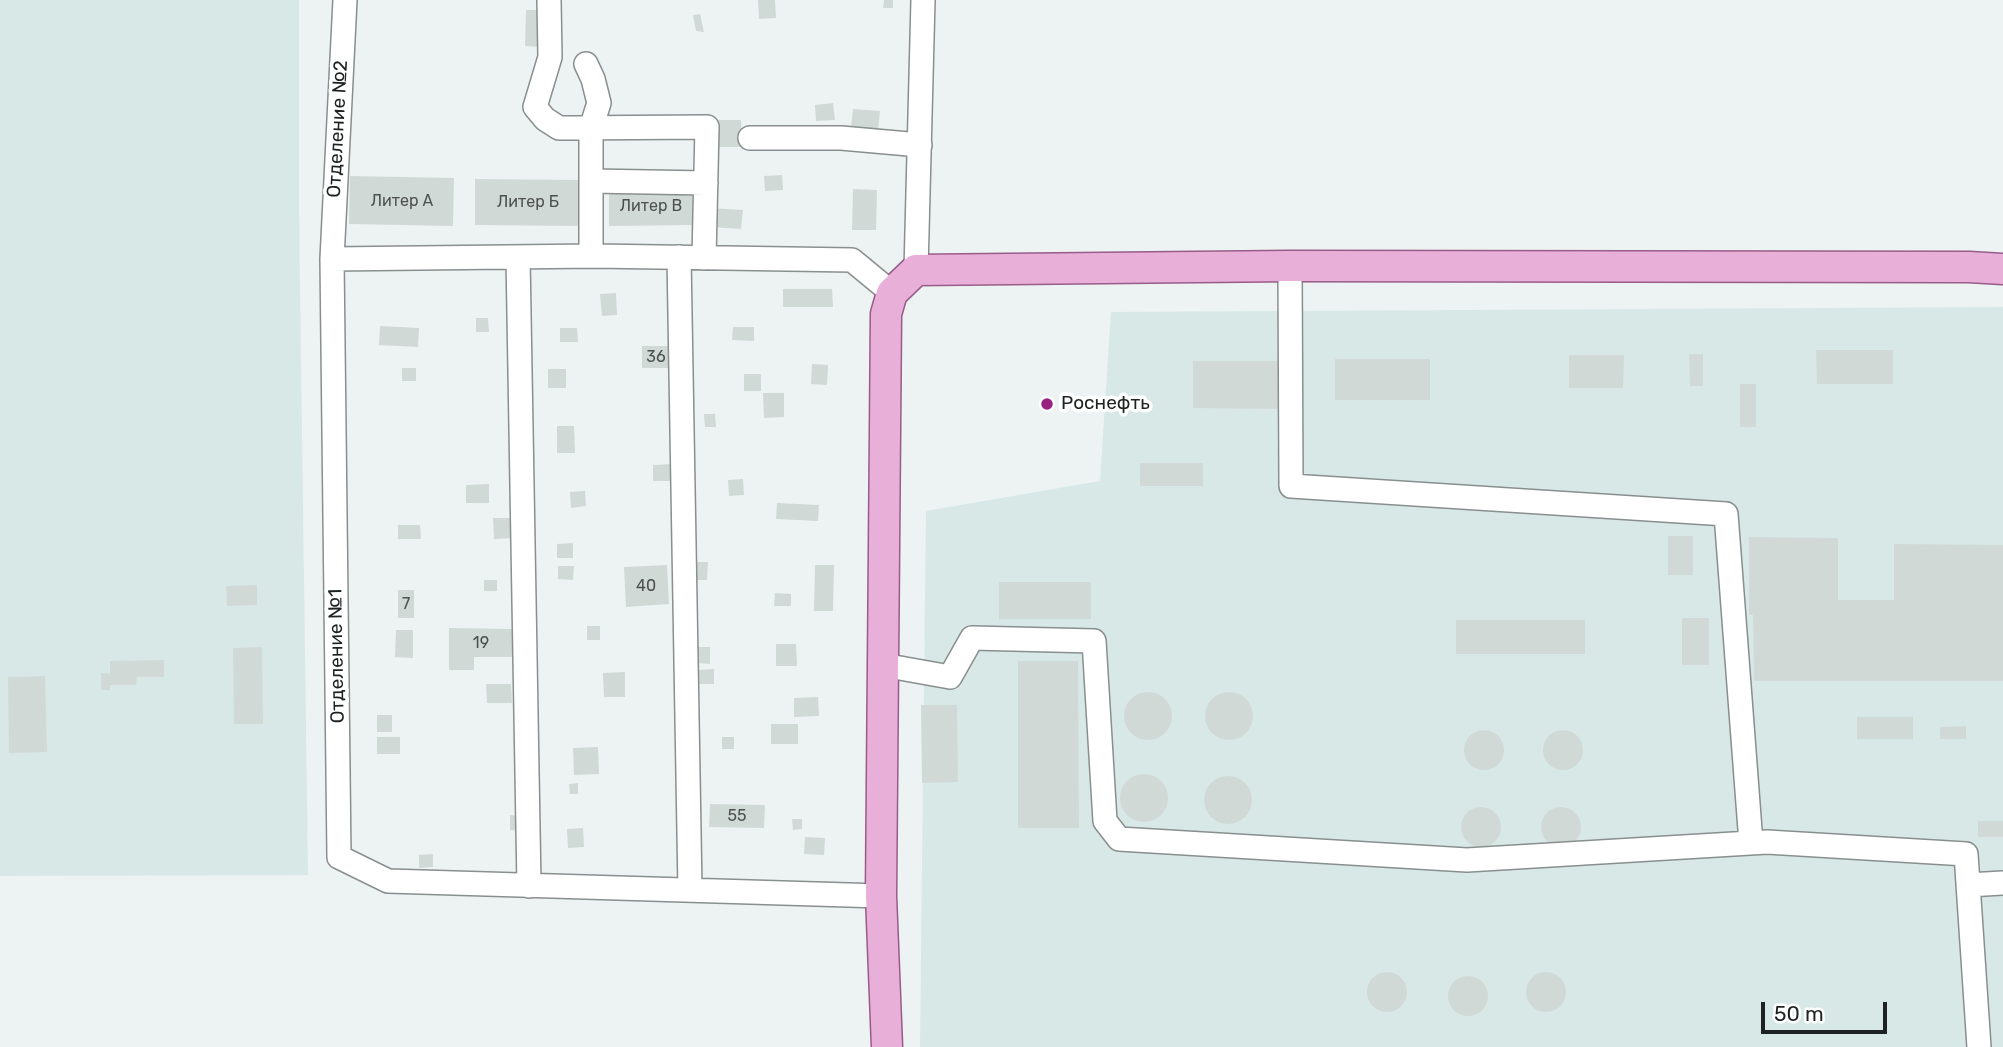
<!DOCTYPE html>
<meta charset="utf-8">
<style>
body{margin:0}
#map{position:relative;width:2003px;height:1047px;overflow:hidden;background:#ecf3f2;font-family:Rubik,sans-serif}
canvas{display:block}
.scale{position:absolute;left:1761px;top:1002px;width:126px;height:32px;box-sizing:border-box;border:4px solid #1f2222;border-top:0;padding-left:9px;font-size:21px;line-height:24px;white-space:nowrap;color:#1f2222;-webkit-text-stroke:5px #feffff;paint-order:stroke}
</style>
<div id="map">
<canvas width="2003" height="1047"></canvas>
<div class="scale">50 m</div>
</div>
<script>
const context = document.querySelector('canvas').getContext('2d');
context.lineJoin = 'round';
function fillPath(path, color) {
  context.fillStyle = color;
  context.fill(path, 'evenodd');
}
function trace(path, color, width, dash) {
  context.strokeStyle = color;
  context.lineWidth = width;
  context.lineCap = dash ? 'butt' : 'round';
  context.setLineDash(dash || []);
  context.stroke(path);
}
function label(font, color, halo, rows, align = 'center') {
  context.font = font + ' Rubik,sans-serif';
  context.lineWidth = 7;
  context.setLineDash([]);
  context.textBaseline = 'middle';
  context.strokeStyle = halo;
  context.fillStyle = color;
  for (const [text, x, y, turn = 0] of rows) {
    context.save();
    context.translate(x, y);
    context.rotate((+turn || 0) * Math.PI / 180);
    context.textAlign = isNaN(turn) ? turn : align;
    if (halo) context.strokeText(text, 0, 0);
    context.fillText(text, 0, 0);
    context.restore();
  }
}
const built = new Path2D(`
 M0 0H299V213L308 875 0 876Z
 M2003 307V1047H920L926 511 1100 481 1111 312Z`);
const building = new Path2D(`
 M758 0H775L776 18 759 19Z
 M884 0H893V8H883Z
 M526 10H540L539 47 525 46Z
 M700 14 704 32 696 31 693 15Z
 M833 103 835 120 816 121 815 105Z
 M853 109 880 111 878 130 851 127Z
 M715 120H741L742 147H716Z
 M782 175 783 190 765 191 764 176Z
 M350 176 454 178 453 226 349 224Z
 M475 179 581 180V226L475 225Z
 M609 186H693V225L609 226Z
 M853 189 877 190 876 230H852Z
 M711 208 743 210 741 229 710 227Z
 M783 289H832L833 307H783Z
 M616 293 617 315 602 316 600 294Z
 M476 318H488L489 332H476Z
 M380 326 419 328 418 347 379 345Z
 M733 327H754V341L732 340Z
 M560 328H577L578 342H560Z
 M642 346H670V368H642Z
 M1816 350H1893V384H1817Z
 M1689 354H1703V386H1690Z
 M1569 355H1624L1623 388H1569Z
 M1335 359H1430V400H1335Z
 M1193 361H1279V409L1193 408Z
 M812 364 828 365 827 385 811 384Z
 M402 368H416V381H402Z
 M548 369H566V388H548Z
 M744 374H761V391H744Z
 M1740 384H1756V427H1740Z
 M763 393H784V417L764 418Z
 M704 414H715L716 427H705Z
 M557 426H574L575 453H557Z
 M1140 463H1203V486H1140Z
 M673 464 674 481H653V465Z
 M743 479 744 495 729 496 728 480Z
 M489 484V503H466V485Z
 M585 491 586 506 571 508 570 492Z
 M777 503 819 505 818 521 776 519Z
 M493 518H515V538L494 539Z
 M398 525H420L421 539H398Z
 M1668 536H1693V575H1668Z
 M1749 537 1838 538V600H1894V544L2003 545V681H1754L1753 615H1749Z
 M573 543V558H557V544Z
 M691 562H708L707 580H690Z
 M667 565 669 604 626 607 624 567Z
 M815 565H834L833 611H814Z
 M558 566H574L573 580 558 579Z
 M484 580H497V591H484Z
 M999 582H1091V619H999Z
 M257 585V605L227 606 226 586Z
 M398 590H414V618H398Z
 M775 593 791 594V606H774Z
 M1682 618H1709V665H1682Z
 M1456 620H1585V654H1456Z
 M587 626H600V640H587Z
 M449 628 512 629V657H474V670H449Z
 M396 630H413V658L395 657Z
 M776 644H796L797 666H776Z
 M262 647 263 724H234L233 648Z
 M698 647H710V664L698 663Z
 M164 660V677H137L136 685H110V690H101V673L110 674V661Z
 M1018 661H1078L1079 828H1018Z
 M714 669V684H698L697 670Z
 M625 672V697H604L603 673Z
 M45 676 47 752 9 753 8 677Z
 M486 684H511L512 703H487Z
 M1205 716a24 24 0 1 1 48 0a24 24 0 1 1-48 0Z
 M1124 716a24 24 0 1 1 48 0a24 24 0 1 1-48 0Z
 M818 697 819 716 794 717V698Z
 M921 705H957L958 782 922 783Z
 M377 715H392V732H377Z
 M1857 717H1913V739H1857Z
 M771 724H798V744H771Z
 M1966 726V739H1940V727Z
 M1464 750a20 20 0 1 1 40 0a20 20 0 1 1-40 0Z
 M1543 750a20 20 0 1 1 40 0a20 20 0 1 1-40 0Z
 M377 737H400V754H377Z
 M722 737H734V749H722Z
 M598 747 599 774 574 775 573 748Z
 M1120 798a24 24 0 1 1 48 0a24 24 0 1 1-48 0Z
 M1204 800a24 24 0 1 1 48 0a24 24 0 1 1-48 0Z
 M578 783V794H570L569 784Z
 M710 804 765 805 764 828 709 827Z
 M1461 827a20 20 0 1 1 40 0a20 20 0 1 1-40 0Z
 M1541 827a20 20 0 1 1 40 0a20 20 0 1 1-40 0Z
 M510 815 520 816V831L510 830Z
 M792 819H802V829L793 830Z
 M1978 821H2003V837H1978Z
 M583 828 584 847 568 848 567 829Z
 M805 837 825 838 824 855 804 854Z
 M433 854V867L419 868V855Z
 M1367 992a20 20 0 1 1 40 0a20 20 0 1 1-40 0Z
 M1526 992a20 20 0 1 1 40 0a20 20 0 1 1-40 0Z
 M1448 996a20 20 0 1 1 40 0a20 20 0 1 1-40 0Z`);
const minor = new Path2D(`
 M345 0 332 259 339 857 388 881 881 896
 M549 0 550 57 535 107 545 119 559 128 707 127 704 258
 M586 64 593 79 599 103 591 128V256
 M750 138H841L920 145
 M591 181 706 183
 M518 257 529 886
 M679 257 690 890
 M332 259 595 256 852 260 892 293
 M1290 266 1291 486 1726 514 1751 843
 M916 270 923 0
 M883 665 950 677 972 638 1094 641 1105 821 1119 839 1467 860 1767 842 1966 854 1979 1047
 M1968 885 2003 883`);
const major = new Path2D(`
 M887 1047 881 896 886 314 892 293 916 270 1290 266 1969 267 2003 269`);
const markers = [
 [1047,404,7,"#97227f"]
];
const numberNames = [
 ["Литер А",402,201],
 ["Литер Б",528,202],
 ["Литер В",651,206],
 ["36",656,357],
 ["40",646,586],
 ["7",406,604],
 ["19",481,643],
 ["55",737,816]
];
const streetNames = [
 ["Отделение №2",338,129,-87],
 ["Отделение №1",337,656,-91]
];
const poiNames = [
 ["Роснефть",1061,404]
];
fillPath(built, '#d8e8e6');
fillPath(building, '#d1d9d7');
trace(minor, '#888f8e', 26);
trace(major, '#985c89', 33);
trace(minor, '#fff', 23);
trace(major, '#e8b0d9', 30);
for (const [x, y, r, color] of markers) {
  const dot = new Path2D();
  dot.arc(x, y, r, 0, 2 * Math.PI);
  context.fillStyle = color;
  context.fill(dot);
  trace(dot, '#feffff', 2.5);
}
label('16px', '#4c504f', null, numberNames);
label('19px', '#1f2222', '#feffff', streetNames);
label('19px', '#1f2222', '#feffff', poiNames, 'left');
</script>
